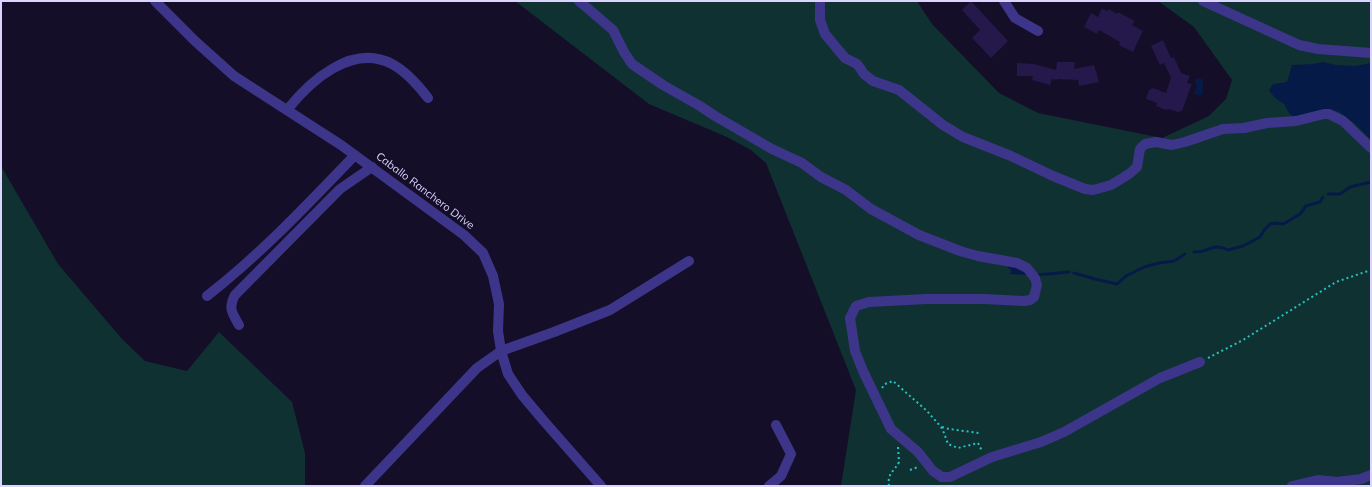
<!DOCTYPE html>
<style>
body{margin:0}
#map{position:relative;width:1372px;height:487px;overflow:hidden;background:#140e28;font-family:Mulish,sans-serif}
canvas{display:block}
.frame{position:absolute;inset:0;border:2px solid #dcd4ff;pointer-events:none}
</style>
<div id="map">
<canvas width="1372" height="487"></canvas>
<div class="frame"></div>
</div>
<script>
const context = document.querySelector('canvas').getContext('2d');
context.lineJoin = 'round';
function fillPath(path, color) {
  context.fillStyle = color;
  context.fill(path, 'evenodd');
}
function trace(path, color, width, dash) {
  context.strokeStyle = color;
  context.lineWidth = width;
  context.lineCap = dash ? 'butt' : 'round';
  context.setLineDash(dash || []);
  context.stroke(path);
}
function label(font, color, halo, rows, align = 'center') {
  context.font = font + ' Mulish,sans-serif';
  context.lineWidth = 4;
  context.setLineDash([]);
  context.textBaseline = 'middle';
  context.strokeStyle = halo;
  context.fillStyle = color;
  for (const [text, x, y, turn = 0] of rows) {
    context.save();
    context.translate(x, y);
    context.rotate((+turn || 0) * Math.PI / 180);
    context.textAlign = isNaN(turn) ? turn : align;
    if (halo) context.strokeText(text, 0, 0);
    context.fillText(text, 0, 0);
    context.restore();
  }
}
const green = new Path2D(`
 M515 1H917L932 24 999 93 1038 113 1162 138 1209 116 1226 99 1232 80 1194 27 1158 1H1371V486H841L856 390 766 163 751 150 727 137 649 104Z
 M1 166 58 264 122 339 145 361 187 371 219 332 292 402 305 453V486H1Z`);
const water = new Path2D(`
 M1323 62 1336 65 1355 66 1371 63V140L1354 123 1339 112 1329 109 1298 117 1292 116 1289 113 1284 104 1274 97 1269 90 1273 84 1287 82 1292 65 1313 64Z
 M1199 78 1204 80C1202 85 1204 89 1202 95H1200L1195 94 1194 92 1197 86 1195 80Z
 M1012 264 1019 267 1028 275 1009 274 1011 272V270L1007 267Z`);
const stream = new Path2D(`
 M1328 194H1340L1350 187 1371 182
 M1194 252C1211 253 1210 242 1228 250L1243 246 1260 237 1265 229 1270 224 1277 223 1283 224 1287 222 1300 214 1306 206 1320 202 1323 197
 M1074 273 1095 279 1117 284 1126 276 1144 267 1159 263 1174 261 1185 254
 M1036 275 1069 272`);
const building = new Path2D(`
 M971 1 1008 41 991 58 972 38 980 30 962 10Z
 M1102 8 1107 11 1109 9 1117 14 1118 12 1135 21 1132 25 1143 31 1133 52 1119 45 1120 42 1099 30 1097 34 1084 27 1091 13 1098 17Z
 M1163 40 1171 58 1174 57 1181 73 1190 76 1187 83 1192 84 1182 111 1178 112 1169 109 1166 110 1156 106 1157 103 1146 99 1149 90 1153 88 1166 93 1171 78 1164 63 1160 65 1151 46Z
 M1057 62H1075L1074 69 1094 65 1099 82 1079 86 1078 80 1057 79V80L1052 79 1050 85 1032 80 1033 76H1017V63L1034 64 1056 70Z`);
const path = new Path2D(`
 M1208 358 1243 340 1336 282 1371 270
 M882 388 885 384 893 381 927 411 941 427 944 433 948 444 958 448 978 443 982 451
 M942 427 949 429 979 433
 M910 470 918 467
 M889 486C887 473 894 472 899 462L898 447`);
const minor = new Path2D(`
 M155 1 195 41 234 76 341 145 464 235 483 253 493 276 499 304 498 331 501 351 508 374 522 395 543 420 601 486
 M579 1 613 30 624 52 632 64 663 85 700 106 715 116 772 149 802 163 821 177 846 190 871 209 919 235 960 251 978 256 1017 263 1027 268 1035 278 1037 285 1034 297 1030 300 1024 301 984 299H926L869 302 856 306 850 318 855 351 863 371 891 429 918 452 933 471 942 477H950L992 457 1041 442 1064 432 1160 378 1200 362
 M820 1V20L825 34 845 58 857 64 860 68 864 74 873 81 899 90 943 125 963 137 1011 156 1053 176 1085 189 1093 190 1111 185 1129 174 1137 167 1140 149 1145 144 1156 142 1172 145 1185 142 1223 129 1244 128 1267 123 1296 121 1324 114H1329L1343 121 1371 148
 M1004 1 1015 18 1038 31
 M1203 1 1299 45 1318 49 1371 53
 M287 110C310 81 352 43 392 64 407 72 418 85 428 98
 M207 296C261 254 308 204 355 155
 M239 325C232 313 228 308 235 295L340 189 372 167
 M365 486 477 368 501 351 554 332 610 310 689 261
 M769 486 781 476 791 454 776 425
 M1292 486 1318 480 1337 482 1361 479 1371 475`);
const streetNames = [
 ["Caballo Ranchero Drive",425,191,37]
];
fillPath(green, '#103132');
fillPath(water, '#061a48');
trace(stream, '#061a48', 3);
fillPath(building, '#25184a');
trace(path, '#26c1c1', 2, [2, 3]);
trace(minor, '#3d358a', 10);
label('11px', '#dcd4ff', '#140e28', streetNames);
</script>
